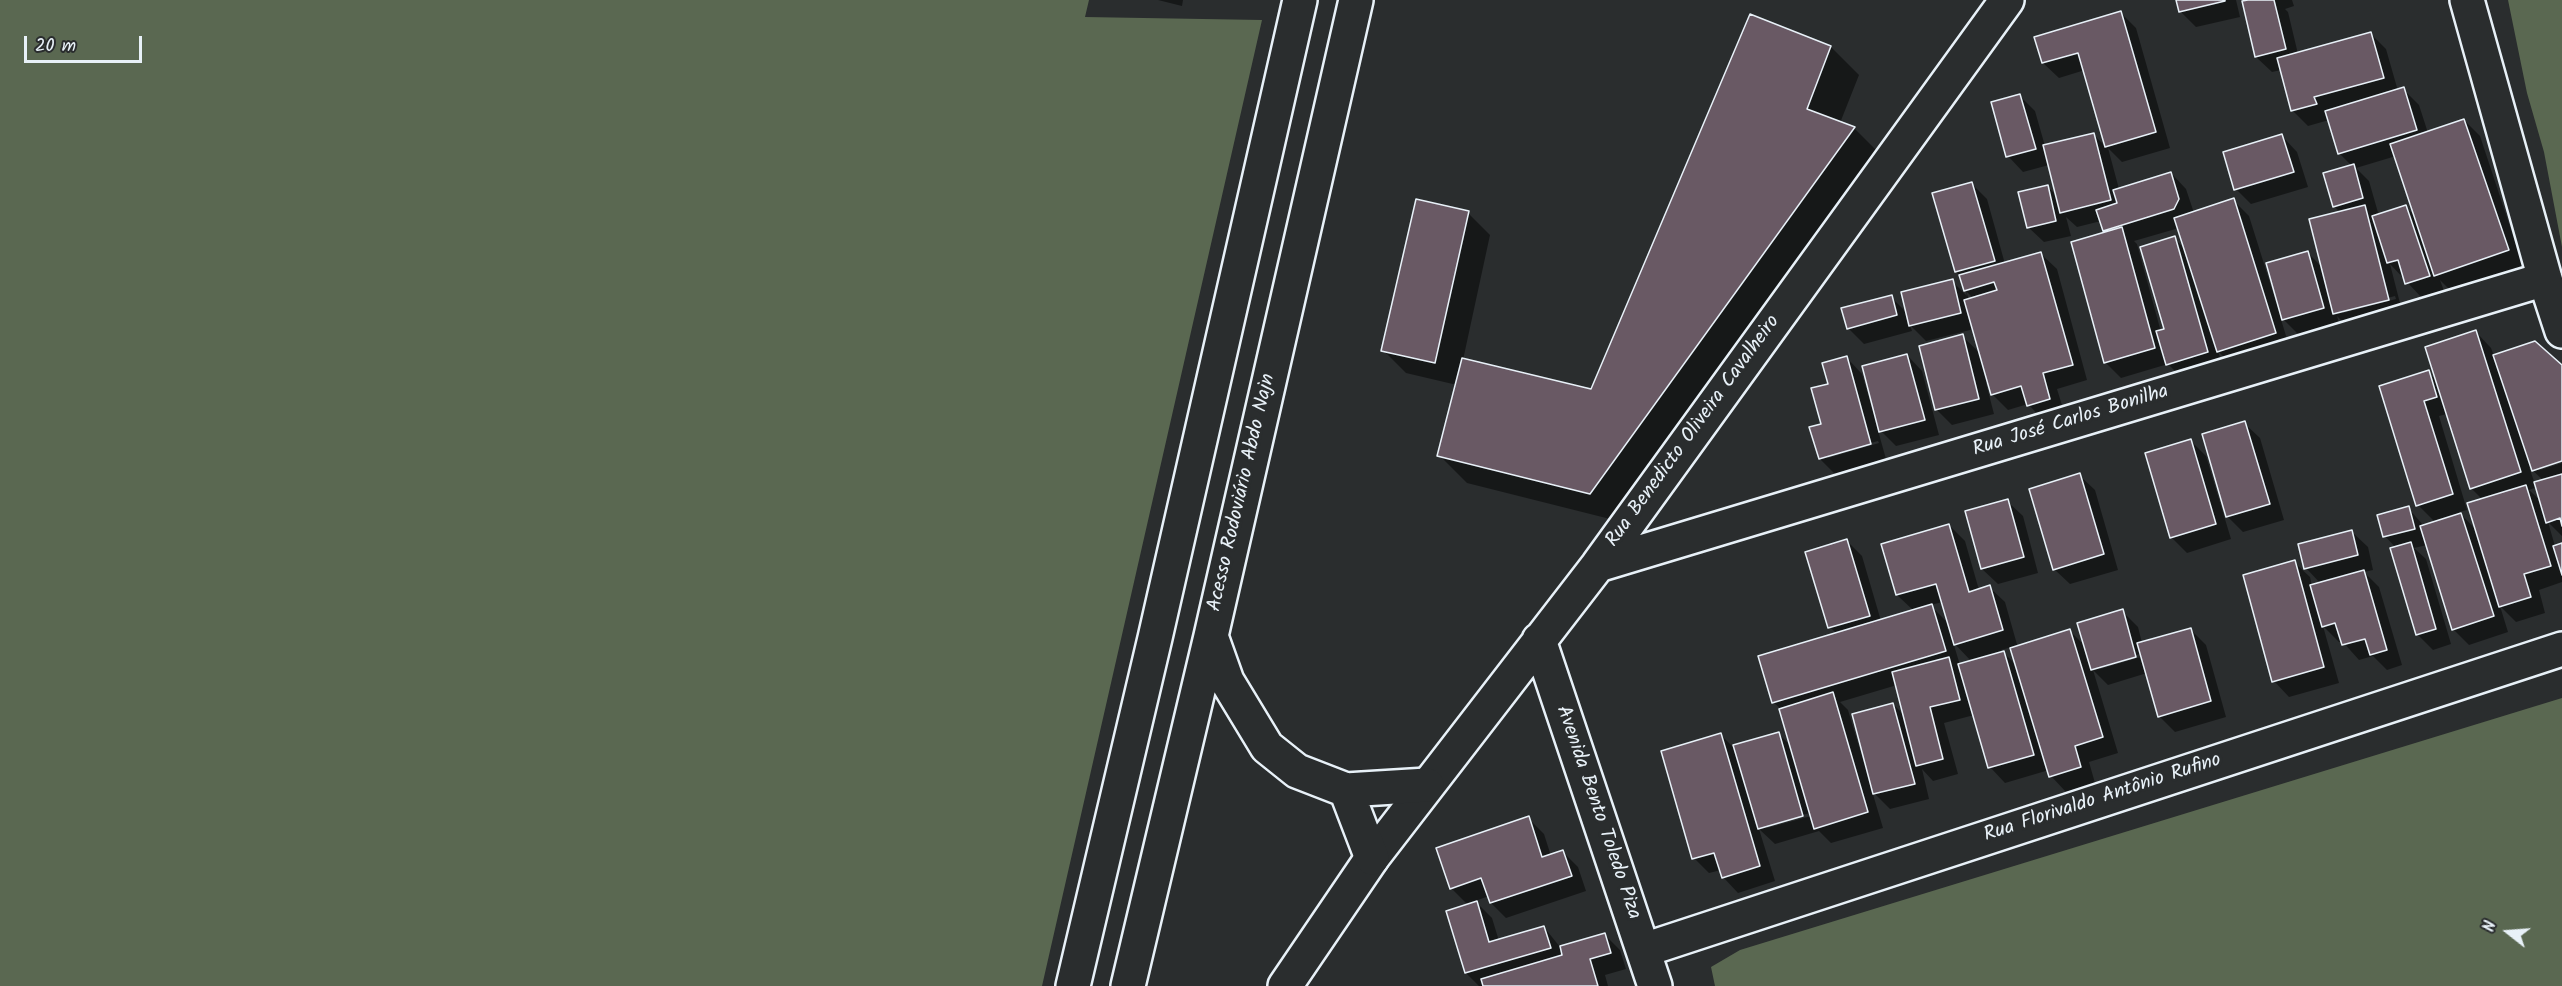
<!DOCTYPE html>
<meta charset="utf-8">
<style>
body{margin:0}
#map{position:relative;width:2562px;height:986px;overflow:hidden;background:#2a2d2e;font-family:Kalam,sans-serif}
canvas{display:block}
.north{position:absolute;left:2478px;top:902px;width:60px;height:60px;-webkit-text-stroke:4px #2a2d2e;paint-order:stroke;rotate:287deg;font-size:16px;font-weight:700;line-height:24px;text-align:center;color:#e8f1f8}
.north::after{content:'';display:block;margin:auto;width:21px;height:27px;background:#e8f1f8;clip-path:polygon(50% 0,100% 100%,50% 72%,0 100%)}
.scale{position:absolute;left:24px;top:36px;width:118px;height:27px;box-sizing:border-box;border:3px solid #e8f1f8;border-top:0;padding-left:8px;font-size:18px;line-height:21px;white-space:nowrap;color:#e8f1f8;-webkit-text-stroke:4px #2a2d2e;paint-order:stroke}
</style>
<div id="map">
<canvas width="2562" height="986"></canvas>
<div class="north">N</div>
<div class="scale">20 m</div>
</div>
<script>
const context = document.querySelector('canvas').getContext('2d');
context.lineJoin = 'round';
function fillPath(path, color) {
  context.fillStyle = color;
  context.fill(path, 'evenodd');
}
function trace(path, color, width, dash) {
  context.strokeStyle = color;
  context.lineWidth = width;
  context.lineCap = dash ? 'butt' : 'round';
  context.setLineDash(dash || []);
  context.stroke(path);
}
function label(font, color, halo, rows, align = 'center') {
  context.font = font + ' Kalam,sans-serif';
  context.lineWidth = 6;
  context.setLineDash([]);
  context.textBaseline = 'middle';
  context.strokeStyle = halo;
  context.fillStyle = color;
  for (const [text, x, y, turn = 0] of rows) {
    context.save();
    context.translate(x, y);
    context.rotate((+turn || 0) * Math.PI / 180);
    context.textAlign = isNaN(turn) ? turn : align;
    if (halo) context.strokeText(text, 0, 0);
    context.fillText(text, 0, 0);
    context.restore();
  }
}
const green = new Path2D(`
 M0 0H1089L1085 17 1262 20 1042 986H0Z
 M2508 0H2562V247L2544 152 2527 93Z
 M2562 698V986H1715L1711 967 1740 950Z`);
const shadow = new Path2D(`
 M1158 0H1183L1182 6Z
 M2178 0H2236L2240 17 2196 27 2181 12Z
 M2242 0H2292L2294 6 2285 9 2288 12 2298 54 2371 34 2386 49 2398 91 2403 89 2419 105 2428 133 2464 120 2480 136 2523 266 2451 291 2440 280 2444 291 2422 298 2390 264 2403 315 2350 329 2337 316 2339 323 2299 335 2280 316 2290 349 2233 367 2218 351 2223 367 2183 379 2168 364 2121 378 2105 362 2107 233 2101 221 2077 227 2066 217 2071 236 2044 242 2028 227 2047 186 2057 196 2049 165 2023 172 2008 156 2020 96 2035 111 2045 146 2093 134 2107 148 2085 70 2059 78 2043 63 2036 38 2121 13 2136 28 2170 148 2122 162 2108 148 2119 189 2171 173 2186 189 2194 213 2233 200 2249 216 2276 302 2308 253 2323 268 2341 213 2334 206 2352 166 2339 153 2329 120 2308 126 2292 110 2281 70 2272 72 2256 57ZM2396 156 2416 217 2406 207 2379 216 2369 181 2356 168ZM2179 228 2186 250 2174 238 2166 330 2161 332 2137 244 2134 241ZM2395 296 2396 299 2343 313V310Z
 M1751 16 1831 47 1859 75 1840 123 1854 128 1882 156 1618 521 1467 483 1439 455 1457 385 1406 373 1383 350 1468 213 1490 235 1463 360 1592 391Z
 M2282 136 2297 152 2308 187 2251 204 2236 189Z
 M1972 184 1987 199 2005 264 2041 254 2057 269 2087 380 2057 389 2065 415 2044 421 2028 404 2008 410 1992 394 1989 383H1986L1994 414 1952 425 1937 410 1962 336 1981 354 1974 329 1926 341 1910 325 1912 331 1864 344 1848 328 1891 297 1907 313 1952 281 1967 296 1962 277 1956 272ZM1966 291 1974 299 1969 300Z
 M2476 332 2491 348 2494 356 2562 367V460L2540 467V470L2562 463V536L2548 522 2555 546 2562 544V582L2539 590 2545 613 2516 622 2500 606 2508 632 2469 645 2453 629 2427 545 2414 548 2426 559 2451 644 2433 650 2417 634 2396 548 2385 536 2408 508 2424 526 2435 522 2418 505 2381 387 2428 372 2437 381ZM2447 414 2471 488 2483 500 2477 531 2459 512 2467 510 2439 416ZM2529 467 2544 481 2535 484ZM2537 487 2542 502 2529 490Z
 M1907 355 1922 371 1939 435 1896 446 1877 427 1886 459 1835 474 1820 459 1830 386 1847 358 1862 374 1872 408 1874 407ZM1878 441 1879 443 1828 458V455Z
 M2244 423 2260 438 2284 520 2243 532 2228 517 2204 435Z
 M2191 441 2206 456 2231 539 2187 553 2171 537Z
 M2079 475 2095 490 2118 570 2070 584 2054 569Z
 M2007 501 2023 516 2038 573 1998 584 1982 569Z
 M1949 525 1965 541 1979 590 1989 587 2005 602 2018 648 2070 631 2086 647 2122 611 2138 627 2142 643 2190 629 2206 645 2226 717 2175 732 2159 716 2147 673 2108 685 2093 670 2118 753 2089 762 2095 783 2066 792 2051 776 2049 770 2005 783 1990 767 1974 715 1944 723 1958 774 1933 781 1922 769 1929 799 1890 809 1872 791 1883 828 1831 843 1819 831 1775 844 1759 829 1775 881 1738 893 1723 877 1721 870 1709 873 1694 858 1721 735 1737 751 1779 734 1791 746 1781 709 1773 702 1837 634 1830 627 1846 540 1862 556 1881 621 1914 611 1897 595ZM1943 602 1949 624 1930 605ZM1953 642 1972 662 1960 665ZM2012 647 2017 666 2001 650ZM2143 653 2144 656 2100 669V666ZM1897 685 1905 716 1893 704 1866 763H1864L1848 710 1840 702ZM1810 813 1811 816 1767 828V825Z
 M2352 532 2368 547 2373 570 2364 572 2379 587 2402 665 2387 670 2373 656 2359 660 2342 641 2339 642 2323 626 2339 683 2289 697 2274 681 2294 562 2310 577 2312 586 2321 584 2306 568Z
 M1528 818 1544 834 1551 856 1563 852 1578 867 1586 891 1506 918 1491 903 1489 896 1475 901 1492 918 1499 941 1544 927 1560 947 1605 935 1620 950 1626 969 1605 975 1608 986H1479L1466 973 1468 905 1451 888Z`);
const building = new Path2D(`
 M2176 0H2225V1L2179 12Z
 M2248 0H2274L2286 49 2255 57 2242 1Z
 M2121 11 2156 132 2105 147 2078 53 2042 63 2034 37Z
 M1750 14 1831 46 1807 109 1855 127 1590 494 1437 456 1462 358 1591 389Z
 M2371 32 2384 78 2314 97 2317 104 2291 111 2277 58Z
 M2404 87 2417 130 2338 154 2325 111Z
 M2020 94 2036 149 2006 157 1991 102Z
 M2464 119 2509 250 2434 276 2390 144Z
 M2094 133 2111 200 2060 213 2043 145Z
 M2282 134 2294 172 2234 190 2223 152Z
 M2354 164 2363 198 2333 207 2323 173Z
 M2171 172 2179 199 2174 209 2103 231 2096 210 2117 203 2113 190Z
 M1972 182 1995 261 1955 272 1932 193Z
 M2048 185 2056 221 2027 228 2018 192Z
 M2234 198 2276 333 2217 352 2174 218Z
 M1416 199 1469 211 1435 363 1381 351Z
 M2365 205 2389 300 2333 314 2309 219Z
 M2406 205 2430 276 2405 284 2398 260 2387 263 2372 216Z
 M2122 227 2155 348 2104 363 2071 242Z
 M2175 236 2208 352 2166 365 2156 331 2164 329 2140 247Z
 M2308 251 2324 308 2282 320 2266 263Z
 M2041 252 2073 365 2043 373 2050 399 2027 406 2021 386 1991 395 1964 300 1997 290 1994 282 1964 291 1959 275Z
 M1953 279 1961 313 1909 326 1901 292Z
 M1892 295 1897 315 1847 329 1841 308Z
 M2476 330 2521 472 2470 489 2425 347Z
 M1963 334 1979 399 1935 410 1919 346Z
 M2535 341 2562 365V461L2532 471 2493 355Z
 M1907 354 1925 420 1879 432 1862 366Z
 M1847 356 1871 444 1819 459 1809 427 1821 424 1811 388 1828 384 1822 363Z
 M2429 370 2437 397 2424 401 2453 494 2416 506 2379 386Z
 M2245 421 2270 504 2226 517 2202 434Z
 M2191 439 2216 524 2170 538 2145 453Z
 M2080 473 2104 554 2053 570 2029 489Z
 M2562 474V526L2560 518 2546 523 2534 482Z
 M2526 485 2551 566 2524 574 2531 597 2499 607 2467 503Z
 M2008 499 2024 557 1981 569 1965 511Z
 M2409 506 2415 529 2383 537 2377 515Z
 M2461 513 2494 616 2452 630 2420 526Z
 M1949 524 1969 592 1990 585 2003 630 1954 645 1936 584 1896 595 1881 544Z
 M2352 530 2358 555 2304 569 2298 544Z
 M1847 539 1870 616 1828 628 1805 552Z
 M2411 542 2436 629 2416 635 2390 548Z
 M2562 543V575L2553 546Z
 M2295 560 2324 667 2272 682 2243 575Z
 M2364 570 2387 650 2370 655 2365 639 2342 645 2335 623 2322 627 2310 585Z
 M1932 604 1946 651 1772 703 1758 656Z
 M2123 609 2136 657 2091 670 2077 623Z
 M2191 628 2211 701 2158 717 2137 643Z
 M2070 629 2103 737 2075 746 2081 767 2049 777 2010 648Z
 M2004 651 2034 755 1988 768 1958 664Z
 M1949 657 1960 700 1930 707 1943 759 1916 766 1892 672Z
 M1833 692 1868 812 1814 829 1779 709Z
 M1893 703 1915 784 1873 794 1852 714Z
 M1779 732 1803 816 1758 829 1733 745Z
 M1721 733 1760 866 1722 878 1714 853 1692 859 1661 751Z
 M1529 816 1542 857 1563 850 1572 876 1490 903 1481 878 1450 889 1436 848Z
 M1477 901 1489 942 1544 926 1551 948 1465 973 1446 911Z
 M1605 933 1611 953 1590 959 1598 986H1483L1481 979 1562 955 1560 946Z`);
const minor = new Path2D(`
 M2467 0 2545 279 2562 331
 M1598 565 2545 279
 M1539 640 1655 986
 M1644 950 2562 649
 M1285 986 1372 858 1598 565 2007 0`);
const secondary = new Path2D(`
 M1211 636 1227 681 1267 747 1297 771 1346 790 1427 785
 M1346 790 1372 858
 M1073 986 1155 638 1300 0
 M1128 986 1211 636 1356 0`);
const streetNames = [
 ["Rua José Carlos Bonilha",2071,422,-17],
 ["Rua Benedicto Oliveira Cavalheiro",1694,432,-54],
 ["Acesso Rodoviário Abdo Najn",1243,493,-77],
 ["Rua Florivaldo Antônio Rufino",2103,799,-18],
 ["Avenida Bento Toledo Piza",1597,813,71]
];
fillPath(green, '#5a6851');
fillPath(shadow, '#0007');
fillPath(building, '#695964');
trace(building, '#e8f1f8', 1.5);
trace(minor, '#e8f1f8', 38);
trace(secondary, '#e8f1f8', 38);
trace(minor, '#2a2d2e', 33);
trace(secondary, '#2a2d2e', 33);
label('20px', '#e8f1f8', '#2a2d2e', streetNames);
</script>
